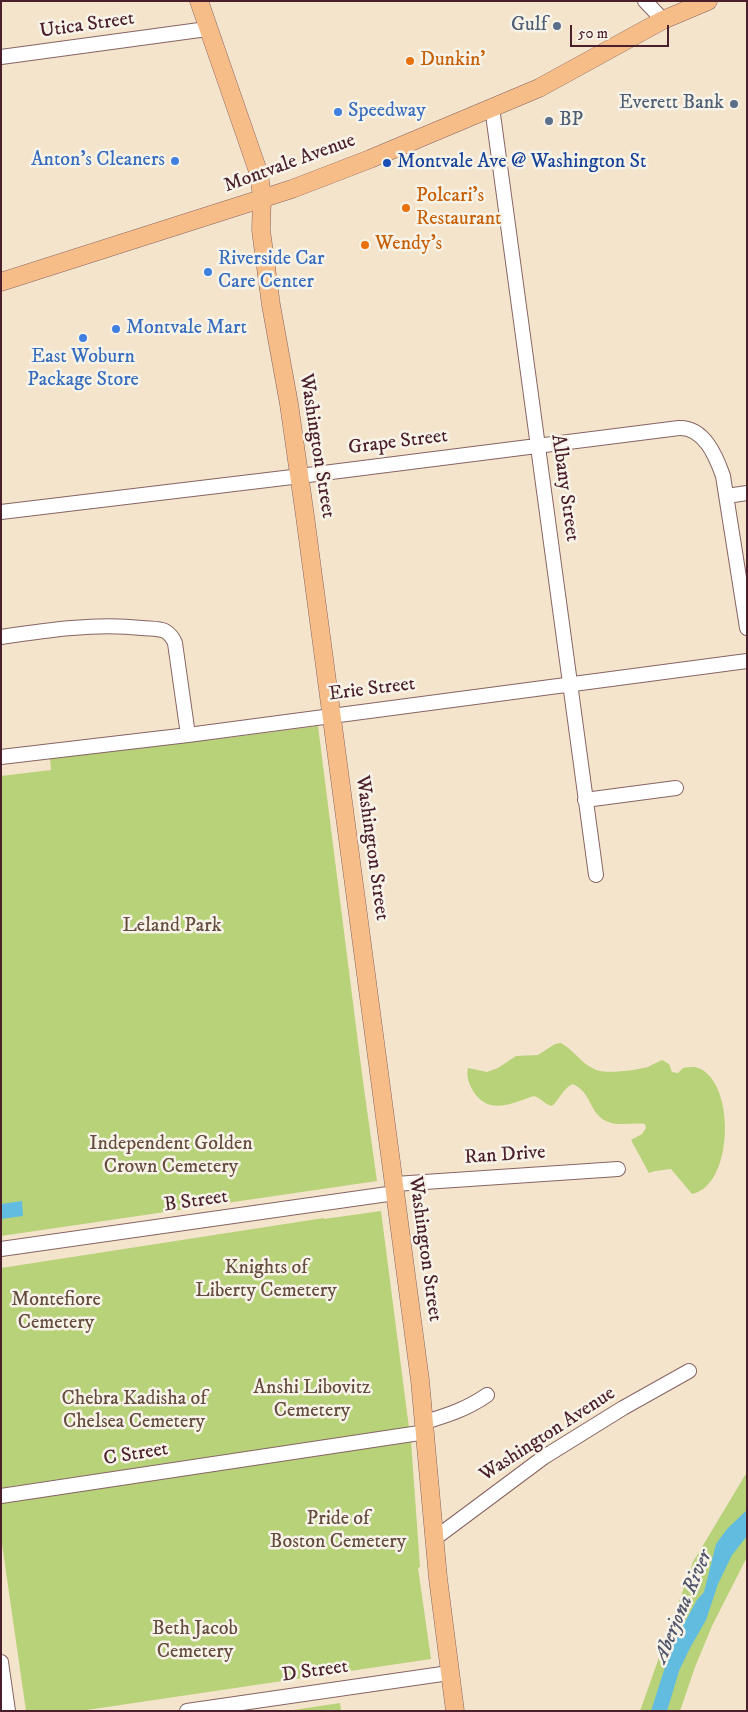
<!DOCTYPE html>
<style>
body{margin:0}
#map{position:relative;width:748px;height:1712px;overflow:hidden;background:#f5e4cc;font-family:"IM FELL DW Pica",serif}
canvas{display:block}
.frame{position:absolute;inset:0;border:2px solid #4a1f2b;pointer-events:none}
.scale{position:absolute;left:570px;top:25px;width:99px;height:22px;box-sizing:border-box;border:2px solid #4a1f2b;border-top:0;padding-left:6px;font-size:15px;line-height:18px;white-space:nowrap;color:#4a1f2b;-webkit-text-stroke:4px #f7f3e8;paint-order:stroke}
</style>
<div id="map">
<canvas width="748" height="1712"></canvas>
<div class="frame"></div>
<div class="scale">50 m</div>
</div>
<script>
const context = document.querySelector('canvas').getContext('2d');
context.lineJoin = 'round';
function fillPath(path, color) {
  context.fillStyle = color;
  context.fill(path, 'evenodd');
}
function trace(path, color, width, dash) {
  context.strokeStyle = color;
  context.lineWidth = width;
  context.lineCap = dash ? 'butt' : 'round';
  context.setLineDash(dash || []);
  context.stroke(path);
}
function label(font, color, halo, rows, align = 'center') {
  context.font = font + ' "IM FELL DW Pica",serif';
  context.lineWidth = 5;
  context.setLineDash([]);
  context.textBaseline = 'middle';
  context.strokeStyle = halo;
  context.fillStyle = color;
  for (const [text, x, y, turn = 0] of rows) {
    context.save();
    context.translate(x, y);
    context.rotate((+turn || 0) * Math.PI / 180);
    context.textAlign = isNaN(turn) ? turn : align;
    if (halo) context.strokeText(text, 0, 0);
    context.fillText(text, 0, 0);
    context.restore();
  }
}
const green = new Path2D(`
 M318 726 362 1074 377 1181 1 1236V776L51 770 50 759 171 742 218 739Z
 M561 1043C574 1050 581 1063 594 1069 605 1075 636 1070 648 1067 652 1065 657 1062 662 1060L669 1064 672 1072 678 1073 683 1068C687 1067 692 1067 695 1067 736 1076 735 1186 692 1194L671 1169 655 1171 649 1173 631 1140 642 1134 646 1128 645 1124C632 1122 618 1127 606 1121 588 1112 593 1094 573 1084 563 1088 560 1099 552 1106 544 1104 541 1098 534 1096 512 1103 489 1116 473 1091 469 1084 466 1076 468 1068L487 1072 498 1068 516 1056 538 1055 555 1044Z
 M381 1211 409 1428 1 1488V1268L324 1218V1219Z
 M411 1441 420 1567 418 1568 431 1659 80 1711H26L1 1537V1502Z
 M747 1472V1557L712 1626 695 1667 680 1711H640L693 1562Z
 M340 1703 341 1711H287Z`);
const water = new Path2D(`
 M22 1201 23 1216 1 1219V1204Z
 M747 1510V1536L732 1555 718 1584 706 1620 690 1648 679 1671 667 1711H651L672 1645 697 1600 704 1592 716 1544 727 1529Z`);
const minor = new Path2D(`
 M645 1 663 20
 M1 57 207 29
 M492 107 596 875
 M727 496 747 493
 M1 512 284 478 679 428C704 427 716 456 723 476L747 628
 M1 637C48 630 95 623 142 628 150 629 158 628 165 631 170 634 173 638 175 643L188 735
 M1 757 188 735 747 661
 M585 800 676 788
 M395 1184 618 1169
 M1 1249 395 1193
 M425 1422C448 1415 467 1409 487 1395
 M1 1496 426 1432
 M434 1539 544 1457 623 1408 689 1371
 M1 1662 8 1711
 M187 1711 449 1673`);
const major = new Path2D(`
 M199 1 259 174 262 197 261 230 271 305 289 404 305 516 420 1380 438 1578 455 1711
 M1 282 292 189 370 159 539 88 663 20 708 1`);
const markers = [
 [557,26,5,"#5c6f8a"],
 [410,61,5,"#e8710a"],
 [734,104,5,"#5c6f8a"],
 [338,112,5,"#3f7fe0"],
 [549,121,5,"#5c6f8a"],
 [175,161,5,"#3f7fe0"],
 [387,163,5,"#1a4fb4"],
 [406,208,5,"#e8710a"],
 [365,245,5,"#e8710a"],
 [208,272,5,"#3f7fe0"],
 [116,329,5,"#3f7fe0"],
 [83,338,5,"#3f7fe0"]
];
const streetNames = [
 ["Utica Street",87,26,-8],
 ["Montvale Avenue",290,164,-20],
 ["Grape Street",398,443,-7],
 ["Washington Street",316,446,81],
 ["Albany Street",564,488,82],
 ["Erie Street",372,690,-7],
 ["Washington Street",371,848,82],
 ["Ran Drive",505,1156,-4],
 ["B Street",196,1202,-8],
 ["Washington Street",424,1249,82],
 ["Washington Avenue",548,1435,-33],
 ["C Street",136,1455,-9],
 ["D Street",315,1672,-8]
];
const serviceNames = [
 ["Gulf",547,26],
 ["Everett Bank",724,104],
 ["BP",559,121,"left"]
];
const foodNames = [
 ["Dunkin'",420,61],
 ["Polcari's",416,197],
 ["Restaurant",416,220],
 ["Wendy's",375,245]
];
const shopNames = [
 ["Speedway",348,112],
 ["Anton's Cleaners",165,161,"right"],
 ["Riverside Car",218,260],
 ["Care Center",218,283],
 ["Montvale Mart",126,329],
 ["East Woburn",83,358,"center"],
 ["Package Store",83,381,"center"]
];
const transitNames = [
 ["Montvale Ave @ Washington St",397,163]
];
const parkNames = [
 ["Leland Park",172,927],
 ["Independent Golden",171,1145],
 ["Crown Cemetery",171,1168],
 ["Knights of",266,1269],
 ["Liberty Cemetery",266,1292],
 ["Montefiore",56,1301],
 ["Cemetery",56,1324],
 ["Anshi Libovitz",312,1389],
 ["Cemetery",312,1412],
 ["Chebra Kadisha of",134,1400],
 ["Chelsea Cemetery",134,1423],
 ["Pride of",338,1520],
 ["Boston Cemetery",338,1543],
 ["Beth Jacob",195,1630],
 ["Cemetery",195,1653]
];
const waterNames = [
 ["Aberjona River",684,1607,-67]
];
fillPath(green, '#b7d278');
fillPath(water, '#62bcdf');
trace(minor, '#866463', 16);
trace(major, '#866463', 19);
trace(minor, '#fff', 14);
trace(major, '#f7bd88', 18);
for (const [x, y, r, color] of markers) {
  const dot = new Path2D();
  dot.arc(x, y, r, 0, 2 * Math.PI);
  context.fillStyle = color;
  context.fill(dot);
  trace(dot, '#f7f3e8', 2);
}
label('20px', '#4a1f2b', '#f7f3e8', streetNames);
label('20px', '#4e5e75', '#f7f3e8', serviceNames, 'right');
label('20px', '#c56008', '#f7f3e8', foodNames, 'left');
label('20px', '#366cbe', '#f7f3e8', shopNames, 'left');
label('20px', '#164399', '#f7f3e8', transitNames, 'left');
label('20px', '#654c3e', '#f7f3e8', parkNames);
label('italic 21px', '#52566a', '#f7f3e8', waterNames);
</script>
